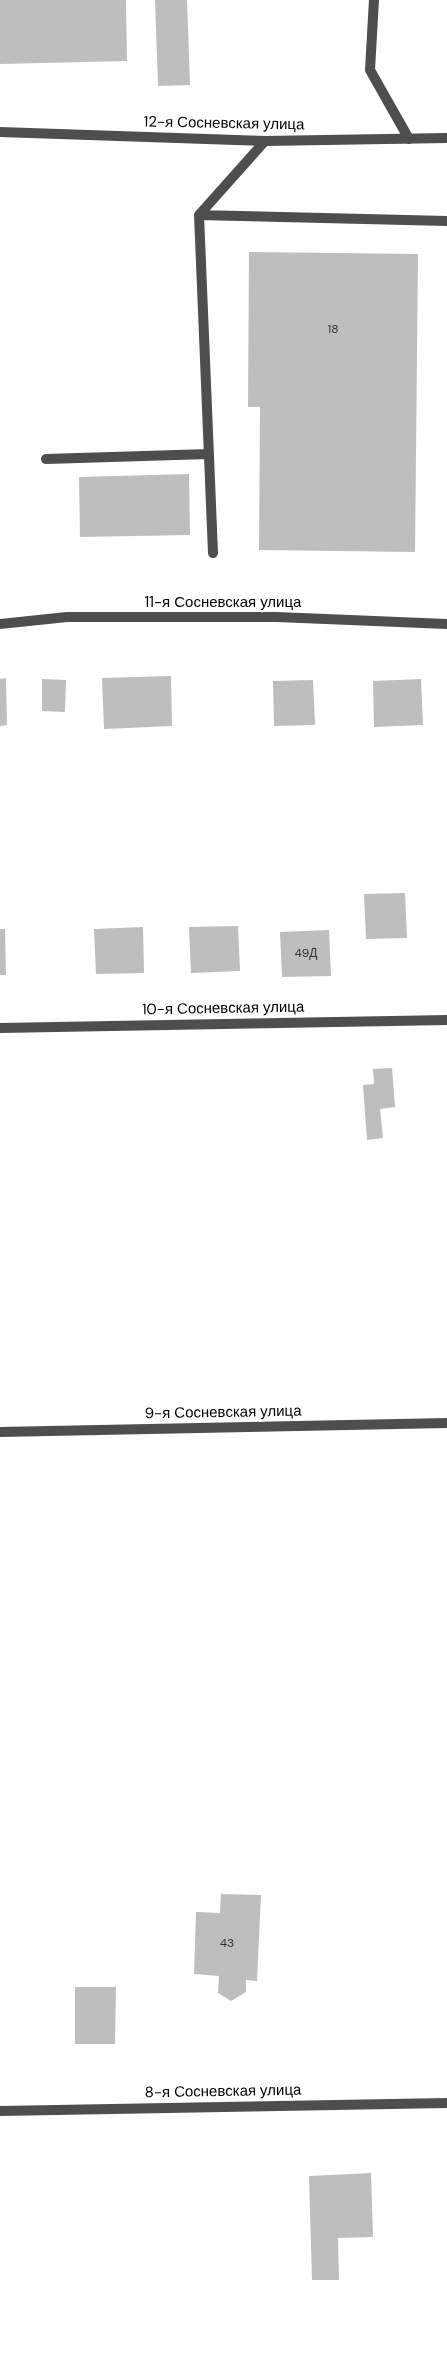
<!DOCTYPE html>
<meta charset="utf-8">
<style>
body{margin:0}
canvas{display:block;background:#fff}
</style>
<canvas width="447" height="2367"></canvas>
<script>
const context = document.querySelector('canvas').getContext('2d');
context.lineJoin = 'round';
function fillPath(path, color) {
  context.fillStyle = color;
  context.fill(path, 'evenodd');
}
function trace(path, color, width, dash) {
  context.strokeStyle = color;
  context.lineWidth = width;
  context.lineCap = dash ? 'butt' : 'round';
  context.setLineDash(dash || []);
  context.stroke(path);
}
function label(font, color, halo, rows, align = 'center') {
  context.font = font + ' "DM Sans",sans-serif';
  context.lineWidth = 4.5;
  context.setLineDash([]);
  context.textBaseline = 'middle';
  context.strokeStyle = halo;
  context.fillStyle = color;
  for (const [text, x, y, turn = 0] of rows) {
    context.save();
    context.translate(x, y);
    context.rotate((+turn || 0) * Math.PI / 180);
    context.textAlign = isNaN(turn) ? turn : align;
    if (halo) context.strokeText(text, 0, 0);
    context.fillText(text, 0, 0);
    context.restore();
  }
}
const building = new Path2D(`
 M0 0H126L127 61 0 64Z
 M155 0H187L190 85 158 86Z
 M249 252 418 254 415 552 259 550 260 407H248Z
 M189 474 190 535 80 537 79 477Z
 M171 676 172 726 104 729 102 678Z
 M6 678 7 725 0 726V679Z
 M42 679 66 680 65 712 42 711Z
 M421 679 423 725 374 727 373 681Z
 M313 680 315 725 274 726 273 681Z
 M405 893 407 938 366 939 364 894Z
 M238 926 240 971 191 973 189 927Z
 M143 927 144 973 96 974 94 929Z
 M0 929H5L6 975H0Z
 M329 930 331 976 282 977 280 932Z
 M392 1068 395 1107 380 1109 383 1138 367 1140 363 1085 374 1084 373 1069Z
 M221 1894 261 1895 257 1981 246 1980V1992L231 2001 218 1993 219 1976 194 1974 196 1912 220 1913Z
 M75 1987H116L115 2044H75Z
 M371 2173 373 2237 338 2238 339 2280H312L309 2176Z`);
const lane = new Path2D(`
 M374 0 370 70 409 139
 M199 215 447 221
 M46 459 209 454
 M213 553 199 215 265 141`);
const street = new Path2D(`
 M0 132 265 141 447 138
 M0 624 67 617H277L447 624
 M0 1028 447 1020
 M0 1432 447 1423
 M0 2111 447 2103`);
const numberNames = [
 ["18",333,330],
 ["49Д",306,954],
 ["43",227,1944]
];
const streetNames = [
 ["12-я Сосневская улица",224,124,1],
 ["11-я Сосневская улица",223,603],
 ["10-я Сосневская улица",223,1009,-1],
 ["9-я Сосневская улица",223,1413,-1],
 ["8-я Сосневская улица",223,2092,-1]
];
fillPath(building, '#bebebe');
trace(lane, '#4e4e4e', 10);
trace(street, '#4e4e4e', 10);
label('12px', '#303030', null, numberNames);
label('15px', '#000', '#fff', streetNames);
</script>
